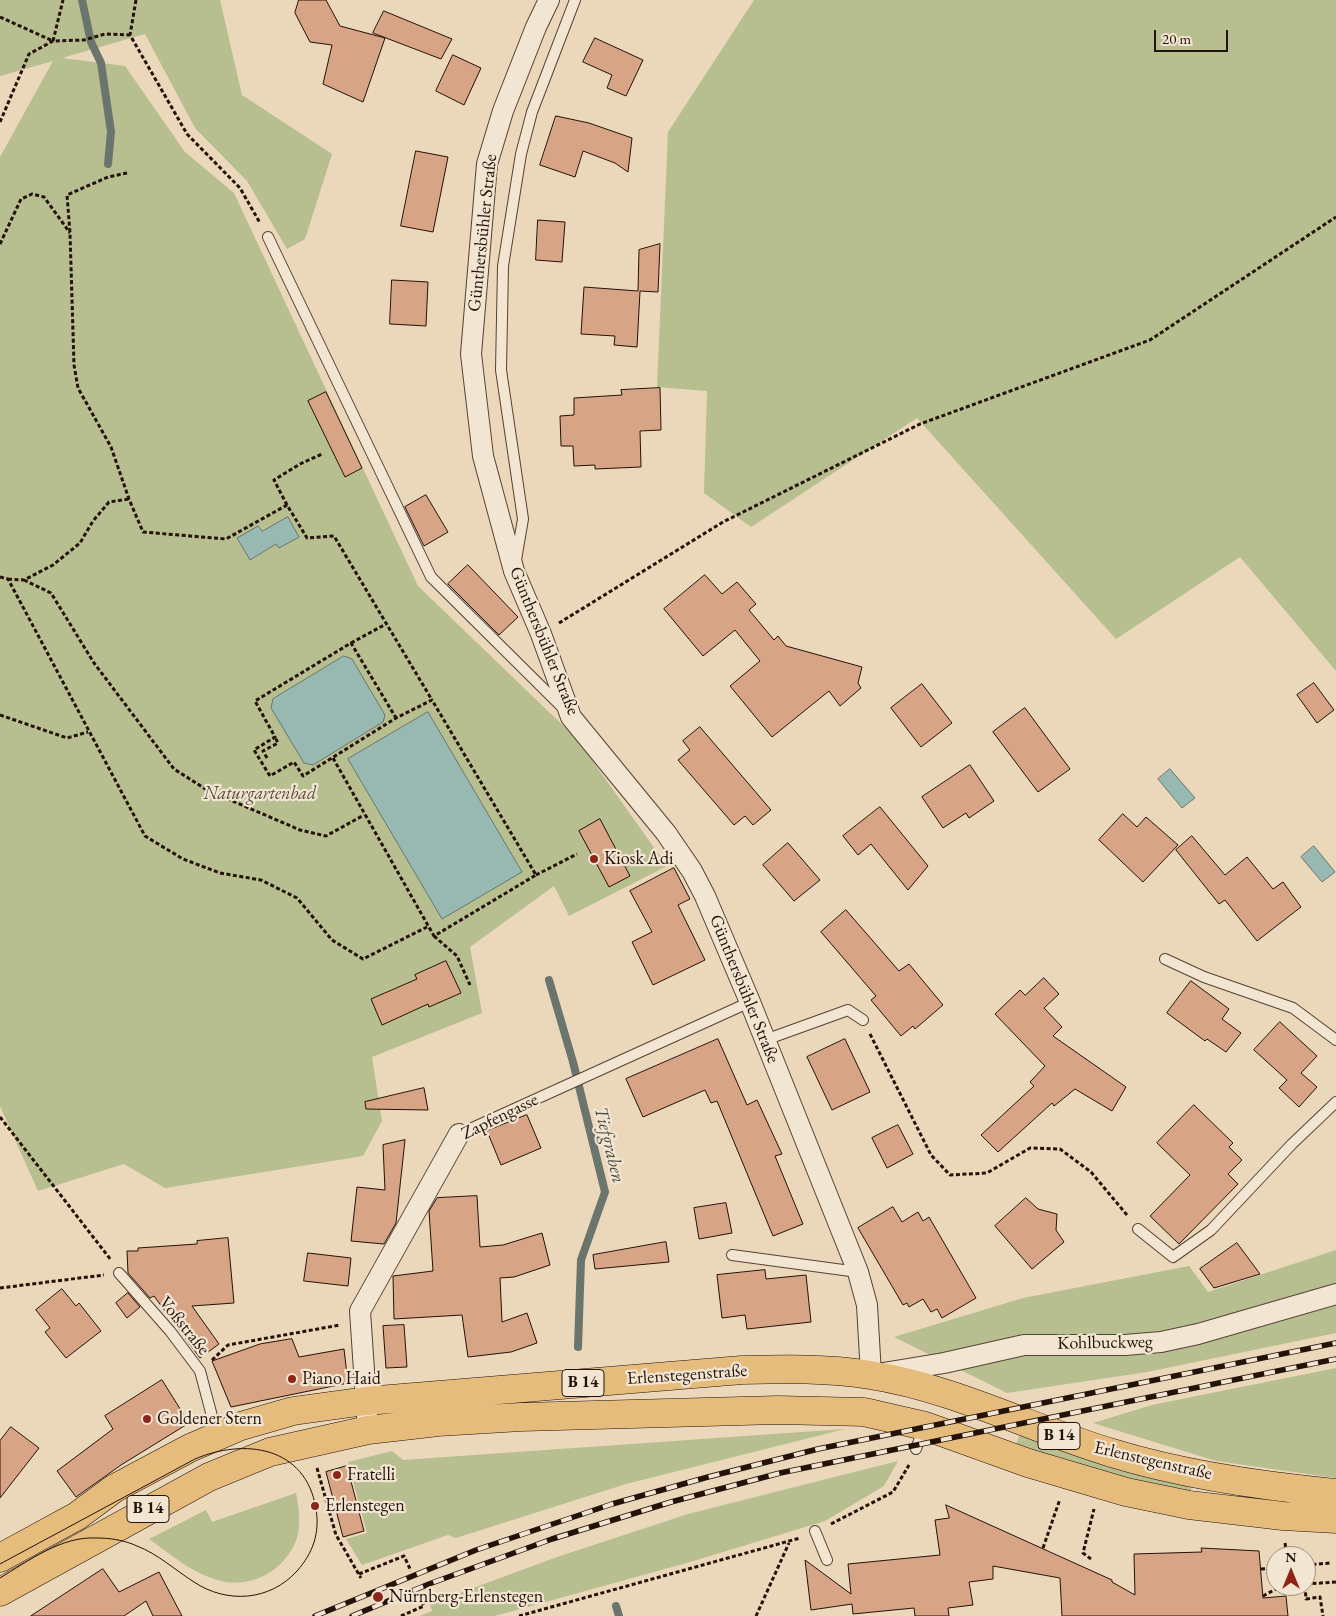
<!DOCTYPE html>
<meta charset="utf-8">
<style>
body{margin:0}
#map{position:relative;width:1336px;height:1616px;overflow:hidden;background:#ebd7ba;font-family:"EB Garamond",serif}
canvas{display:block}
.north{position:absolute;left:1266px;top:1546px;width:50px;height:50px;box-sizing:border-box;background:#f2e5d2;border:1px solid #a09081;border-radius:50%;rotate:0deg;font-size:14px;font-weight:700;line-height:20px;text-align:center;color:#241108}
.north::after{content:'';display:block;margin:auto;width:18px;height:22px;background:#8f2418;clip-path:polygon(50% 0,100% 100%,50% 72%,0 100%)}
.scale{position:absolute;left:1154px;top:30px;width:74px;height:22px;box-sizing:border-box;border:2px solid #241108;border-top:0;padding-left:6px;font-size:15px;line-height:18px;white-space:nowrap;color:#241108;-webkit-text-stroke:4px #f2e5d2;paint-order:stroke}
</style>
<div id="map">
<canvas width="1336" height="1616"></canvas>
<div class="north">N</div>
<div class="scale">20 m</div>
</div>
<script>
const context = document.querySelector('canvas').getContext('2d');
context.lineJoin = 'round';
function fillPath(path, color) {
  context.fillStyle = color;
  context.fill(path, 'evenodd');
}
function trace(path, color, width, dash) {
  context.strokeStyle = color;
  context.lineWidth = width;
  context.lineCap = dash ? 'butt' : 'round';
  context.setLineDash(dash || []);
  context.stroke(path);
}
function label(font, color, halo, rows, align = 'center') {
  context.font = font + ' "EB Garamond",serif';
  context.lineWidth = 4.5;
  context.setLineDash([]);
  context.textBaseline = 'middle';
  context.strokeStyle = halo;
  context.fillStyle = color;
  for (const [text, x, y, turn = 0] of rows) {
    context.save();
    context.translate(x, y);
    context.rotate((+turn || 0) * Math.PI / 180);
    context.textAlign = isNaN(turn) ? turn : align;
    if (halo) context.strokeText(text, 0, 0);
    context.fillText(text, 0, 0);
    context.restore();
  }
}
const green = new Path2D(`
 M0 0H220L242 95 332 154 305 239 287 249 247 181 195 128 145 34 62 58 125 66 185 152 234 193 418 586 577 739 667 866 569 916 554 886 470 947 482 1013 372 1057 382 1121 363 1156 165 1188 124 1164 38 1191 0 1106V157L53 61 0 76Z
 M754 0H1336V671L1240 557 1116 639 917 418 751 527 704 493 707 391 657 387 668 132Z
 M1336 1250V1333L1147 1372 1007 1393 894 1337 1023 1298 1189 1266 1208 1292Z
 M1336 1368V1478L1216 1461 1093 1423 1152 1405Z
 M845 1429 626 1484 456 1538 448 1535 362 1565 346 1539 367 1533 348 1462 392 1451 403 1460Z
 M1020 1434 1192 1484 1190 1498 1014 1449Z
 M898 1461 884 1486 825 1521 690 1562 495 1616H420L432 1611 430 1604 557 1557 688 1514Z
 M296 1493C299 1508 301 1522 297 1538 285 1572 248 1591 214 1579 191 1572 169 1553 149 1539L206 1510 212 1522Z`);
const water = new Path2D(`
 M288 517 299 537 279 548 276 544 250 560 237 538 258 526 262 531Z
 M344 656 352 659 385 715 383 722 313 765 304 763 271 708 273 699Z
 M428 712 522 872 442 919 348 759Z
 M1170 769 1195 798 1182 808 1158 779Z
 M1314 846 1335 872 1322 882 1301 857Z`);
const stream = new Path2D(`
 M82 0 91 42 101 63 111 132 108 164
 M549 980 573 1062 605 1192 581 1260 578 1347
 M616 1606 619 1616`);
const building = new Path2D(`
 M299 0H326L340 26 385 38 363 102 323 84 332 45 310 42 295 13Z
 M384 11 452 39 441 59 373 33Z
 M595 38 643 60 626 96 607 88 612 75 583 62Z
 M453 55 481 68 464 105 436 91Z
 M556 116 589 123 632 138 628 172 615 163 583 151 575 177 540 165Z
 M416 151 448 157 433 232 401 226Z
 M538 220 565 222 562 262 536 260Z
 M660 244 658 292 640 291 637 347 614 345 615 336 581 334 584 287 638 291 639 250Z
 M392 280 428 282 426 326 390 324Z
 M660 388 661 430 640 431 641 467 595 469V465L574 466 573 446H561L560 416 574 415V398L622 395 621 390Z
 M326 392 362 468 345 477 308 401Z
 M426 495 448 532 424 546 405 507Z
 M468 565 518 617 499 635 448 584Z
 M705 575 722 594 737 582 756 604 749 610 774 640 778 636 786 646 862 667 858 683 861 688 840 706 829 691 772 737 730 686 760 661 735 630 703 656 664 609Z
 M1314 683 1334 710 1317 723 1297 695Z
 M922 684 952 723 921 747 891 708Z
 M1025 708 1070 769 1038 792 993 732Z
 M700 727 771 810 753 825 745 816 734 825 678 760 690 750 683 741Z
 M970 765 994 801 969 818 966 813 943 828 922 797Z
 M880 807 928 866 908 890 871 844 858 855 843 836Z
 M1123 814 1137 827 1146 817 1178 845 1143 882 1099 840Z
 M600 819 630 876 609 887 579 831Z
 M1192 836 1225 875 1247 857 1273 889 1283 882 1301 907 1257 941 1225 900 1219 904 1176 850Z
 M788 843 820 880 794 901 763 865Z
 M674 868 690 899 678 905 705 960 653 985 632 942 652 932 630 891Z
 M846 910 899 971 909 964 943 1005 915 1029 913 1026 901 1036 871 1000 876 996 821 932Z
 M446 961 461 993 429 1007 428 1004 382 1025 371 999 417 979 415 975Z
 M1044 978 1059 994 1044 1008 1062 1027 1053 1036 1126 1087 1112 1111 1075 1089 1054 1106 1052 1103 998 1152 981 1135 1034 1086 1030 1082 1045 1066 995 1014 1020 990 1025 995Z
 M1191 981 1229 1009 1222 1019 1241 1033 1226 1052 1207 1039 1205 1041 1167 1013Z
 M1280 1022 1317 1056 1301 1073 1317 1087 1299 1107 1279 1088 1287 1080 1254 1050Z
 M718 1039 747 1105 757 1100 782 1154 775 1156 803 1224 773 1236 717 1101 711 1103 705 1090 643 1117 626 1079Z
 M845 1039 870 1092 832 1110 807 1057Z
 M424 1088 428 1110 366 1109 365 1102Z
 M1194 1105 1233 1143 1229 1147 1242 1160 1228 1174 1238 1184 1179 1244 1150 1216 1190 1175 1157 1143Z
 M527 1115 541 1148 501 1165 487 1131Z
 M898 1125 913 1154 887 1168 872 1138Z
 M405 1140 396 1223 384 1244 351 1241 357 1187 385 1190 383 1145Z
 M477 1196 480 1247 503 1245 542 1233 550 1265 514 1277 500 1278 502 1322 527 1313 537 1343 511 1352 468 1357 462 1315 394 1319 393 1276 433 1271 429 1211 437 1198Z
 M1026 1198 1038 1209 1057 1214 1056 1230 1064 1242 1032 1269 995 1226Z
 M726 1203 732 1233 699 1239 694 1208Z
 M893 1207 902 1222 918 1212 923 1221 929 1217 976 1298 942 1318 937 1309 931 1312 923 1299 909 1307 907 1303 903 1305 858 1228Z
 M228 1238 234 1303 192 1306 219 1344 200 1358 154 1296 150 1298 128 1273 127 1251H138V1248L197 1244V1241Z
 M666 1242 669 1262 595 1269 593 1255Z
 M1237 1243 1260 1274 1214 1288 1200 1269Z
 M308 1253 351 1258 348 1286 304 1281Z
 M765 1270 766 1279 806 1275 811 1322 747 1329 745 1315 722 1318 717 1275Z
 M62 1289 76 1306 79 1303 101 1331 66 1358 45 1332 50 1328 36 1310Z
 M128 1293 140 1307 127 1318 116 1303Z
 M404 1325 407 1367 386 1368 383 1326Z
 M292 1339 299 1357 344 1349 348 1383 231 1407 212 1361 260 1344Z
 M162 1380 189 1423 121 1465 76 1497 57 1471 113 1429 105 1416Z
 M11 1427 39 1448 0 1498V1441Z
 M347 1466 364 1531 343 1537 326 1472Z
 M946 1505 1112 1580V1582L1135 1595 1134 1554 1202 1552 1201 1548 1259 1551 1263 1598 1286 1596 1288 1616H1062L1060 1578 993 1566V1579L969 1582 973 1605 948 1608 949 1616H915L914 1608 853 1614 852 1604 811 1610 805 1560 851 1594 848 1564 940 1555 935 1520 949 1518Z
 M103 1569 119 1592 159 1572 182 1616H153L146 1601 124 1616H31Z`);
const path = new Path2D(`
 M136 0 130 35 187 134 240 188 260 223
 M0 17 53 41
 M53 41 63 0
 M0 122 29 54 53 41 84 40 105 34 130 35
 M127 173 108 177 67 195 70 233 74 365 78 388 111 447 129 499 143 532 226 539 287 505 307 538 334 536 432 700
 M0 244 21 199 32 194 44 197 70 233
 M287 505 274 480 300 464 322 454
 M0 577 8 579 145 836 183 859 220 873 261 880 297 898 332 940 363 959 427 927
 M8 579 24 580 53 565 80 543 93 521 109 502 129 499
 M24 580 51 593 94 663 174 769 207 790 300 830 326 836 364 815
 M559 623 723 522 920 424 1150 340 1336 217
 M351 643 386 624
 M0 715 67 738 88 732
 M267 758 263 751 278 743 275 737
 M333 758 434 936 536 875 432 700 396 718 303 776 294 762 270 776 254 750 275 737 255 701 351 643 396 718
 M536 875 577 854
 M434 936 457 956 470 985
 M870 1034 931 1155 950 1175 987 1173 1030 1148 1060 1149 1091 1172 1127 1215
 M0 1117 111 1260
 M0 1288 104 1275
 M212 1360 228 1345 340 1325
 M317 1468 336 1535 361 1578
 M831 1524 893 1492 909 1465
 M1285 1543 1287 1556
 M1043 1548 1060 1499
 M1091 1559 1083 1553 1094 1509
 M1306 1565 1330 1563
 M1261 1569 1276 1568
 M359 1574 404 1556 411 1571
 M1306 1584 1336 1582
 M1305 1586 1306 1599 1320 1597 1323 1616
 M1263 1596 1276 1589 1288 1586
 M401 1616 424 1606 418 1594
 M519 1616 800 1538
 M756 1616 789 1543`);
const service = new Path2D(`
 M268 237 431 577 564 709
 M516 560 523 519 501 370 503 266 521 154 532 112 575 0
 M1165 959 1204 977 1293 1008 1336 1040
 M765 1040 848 1010 863 1020
 M459 1134 750 1002
 M1138 1229 1173 1257 1211 1230 1292 1144 1336 1102
 M732 1255 858 1272
 M119 1273 170 1331 200 1371 217 1435
 M916 1449 924 1427
 M815 1531 827 1560`);
const minor = new Path2D(`
 M549 0 536 27 503 111 487 164 471 354 483 456 514 571 541 634 571 717 666 833 692 871 705 896 750 1002 858 1272 867 1305 871 1375 944 1363 1024 1345H1125L1161 1342 1198 1334 1336 1294
 M368 1430 360 1311 459 1134`);
const primary = new Path2D(`
 M0 1558 77 1516 115 1488 190 1448 241 1426 293 1411 366 1401 742 1370C785 1369 828 1368 870 1375 954 1388 1032 1429 1112 1453 1184 1475 1261 1486 1336 1493
 M0 1592 209 1477 270 1452 368 1430 438 1422 521 1417 778 1410 864 1412 925 1426 1028 1463 1126 1492 1189 1505 1283 1516 1336 1519`);
const tram = new Path2D(`
 M0 1564 195 1459C244 1438 306 1446 316 1509 320 1533 313 1553 297 1571 270 1601 227 1604 194 1582 175 1570 158 1554 137 1546 124 1540 110 1538 96 1538 62 1536 28 1561 0 1578`);
const rail = new Path2D(`
 M315 1616 476 1550 612 1504 708 1477 818 1449 1336 1343
 M352 1616 429 1584 552 1539 671 1502 780 1473 1336 1359`);
const markers = [
 [594,859,5,"#8f2418"],
 [292,1379,5,"#8f2418"],
 [147,1419,5,"#8f2418"],
 [337,1475,5,"#8f2418"],
 [315,1506,5,"#8f2418"],
 [378,1597,6,"#8f2418"]
];
const shields = [
 [583,1383,42],
 [1059,1436,42],
 [148,1509,42]
];
const shieldNames = [
 ["B 14",583,1383],
 ["B 14",1059,1436],
 ["B 14",148,1509]
];
const streetNames = [
 ["Günthersbühler Straße",483,233,-84],
 ["Günthersbühler Straße",544,641,68],
 ["Günthersbühler Straße",744,989,68],
 ["Zapfengasse",500,1117,-26],
 ["Voßstraße",184,1326,51],
 ["Kohlbuckweg",1105,1343,-1],
 ["Erlenstegenstraße",687,1375,-4],
 ["Erlenstegenstraße",1153,1461,13]
];
const parkNames = [
 ["Naturgartenbad",260,794]
];
const poiNames = [
 ["Kiosk Adi",604,859],
 ["Piano Haid",302,1379],
 ["Goldener Stern",157,1419],
 ["Fratelli",347,1475],
 ["Erlenstegen",325,1506],
 ["Nürnberg-Erlenstegen",389,1597]
];
const waterNames = [
 ["Tiefgraben",609,1145,76]
];
fillPath(green, '#b7be90');
fillPath(water, '#98b9b1');
trace(water, '#6a766d', 1);
trace(stream, '#6a766d', 8);
fillPath(building, '#d8a486');
trace(building, '#241108', 1);
trace(service, '#564234', 12);
trace(minor, '#564234', 22);
trace(primary, '#241108', 29);
trace(path, '#241108', 3, [4, 2.5]);
trace(service, '#f2e5d2', 10);
trace(minor, '#f2e5d2', 20);
trace(primary, '#e6bc7d', 28);
trace(tram, '#241108', 1);
trace(rail, '#241108', 5.5);
trace(rail, '#f2e5d2', 4, [11]);
for (const [x, y, r, color] of markers) {
  const dot = new Path2D();
  dot.arc(x, y, r, 0, 2 * Math.PI);
  context.fillStyle = color;
  context.fill(dot);
  trace(dot, '#f2e5d2', 2);
}
for (const [x, y, w] of shields) {
  const box = new Path2D();
  box.roundRect(x - w / 2, y - 13.5, w, 27, 4);
  context.fillStyle = '#f2e5d2';
  context.fill(box);
  trace(box, '#241108', 1);
}
label('bold 16px', '#241108', null, shieldNames);
label('18px', '#241108', '#f2e5d2', streetNames);
label('italic 18px', '#574e38', '#f2e5d2', parkNames);
label('18px', '#241108', '#f2e5d2', poiNames, 'left');
label('italic 19px', '#4d4c43', '#f2e5d2', waterNames);
</script>
